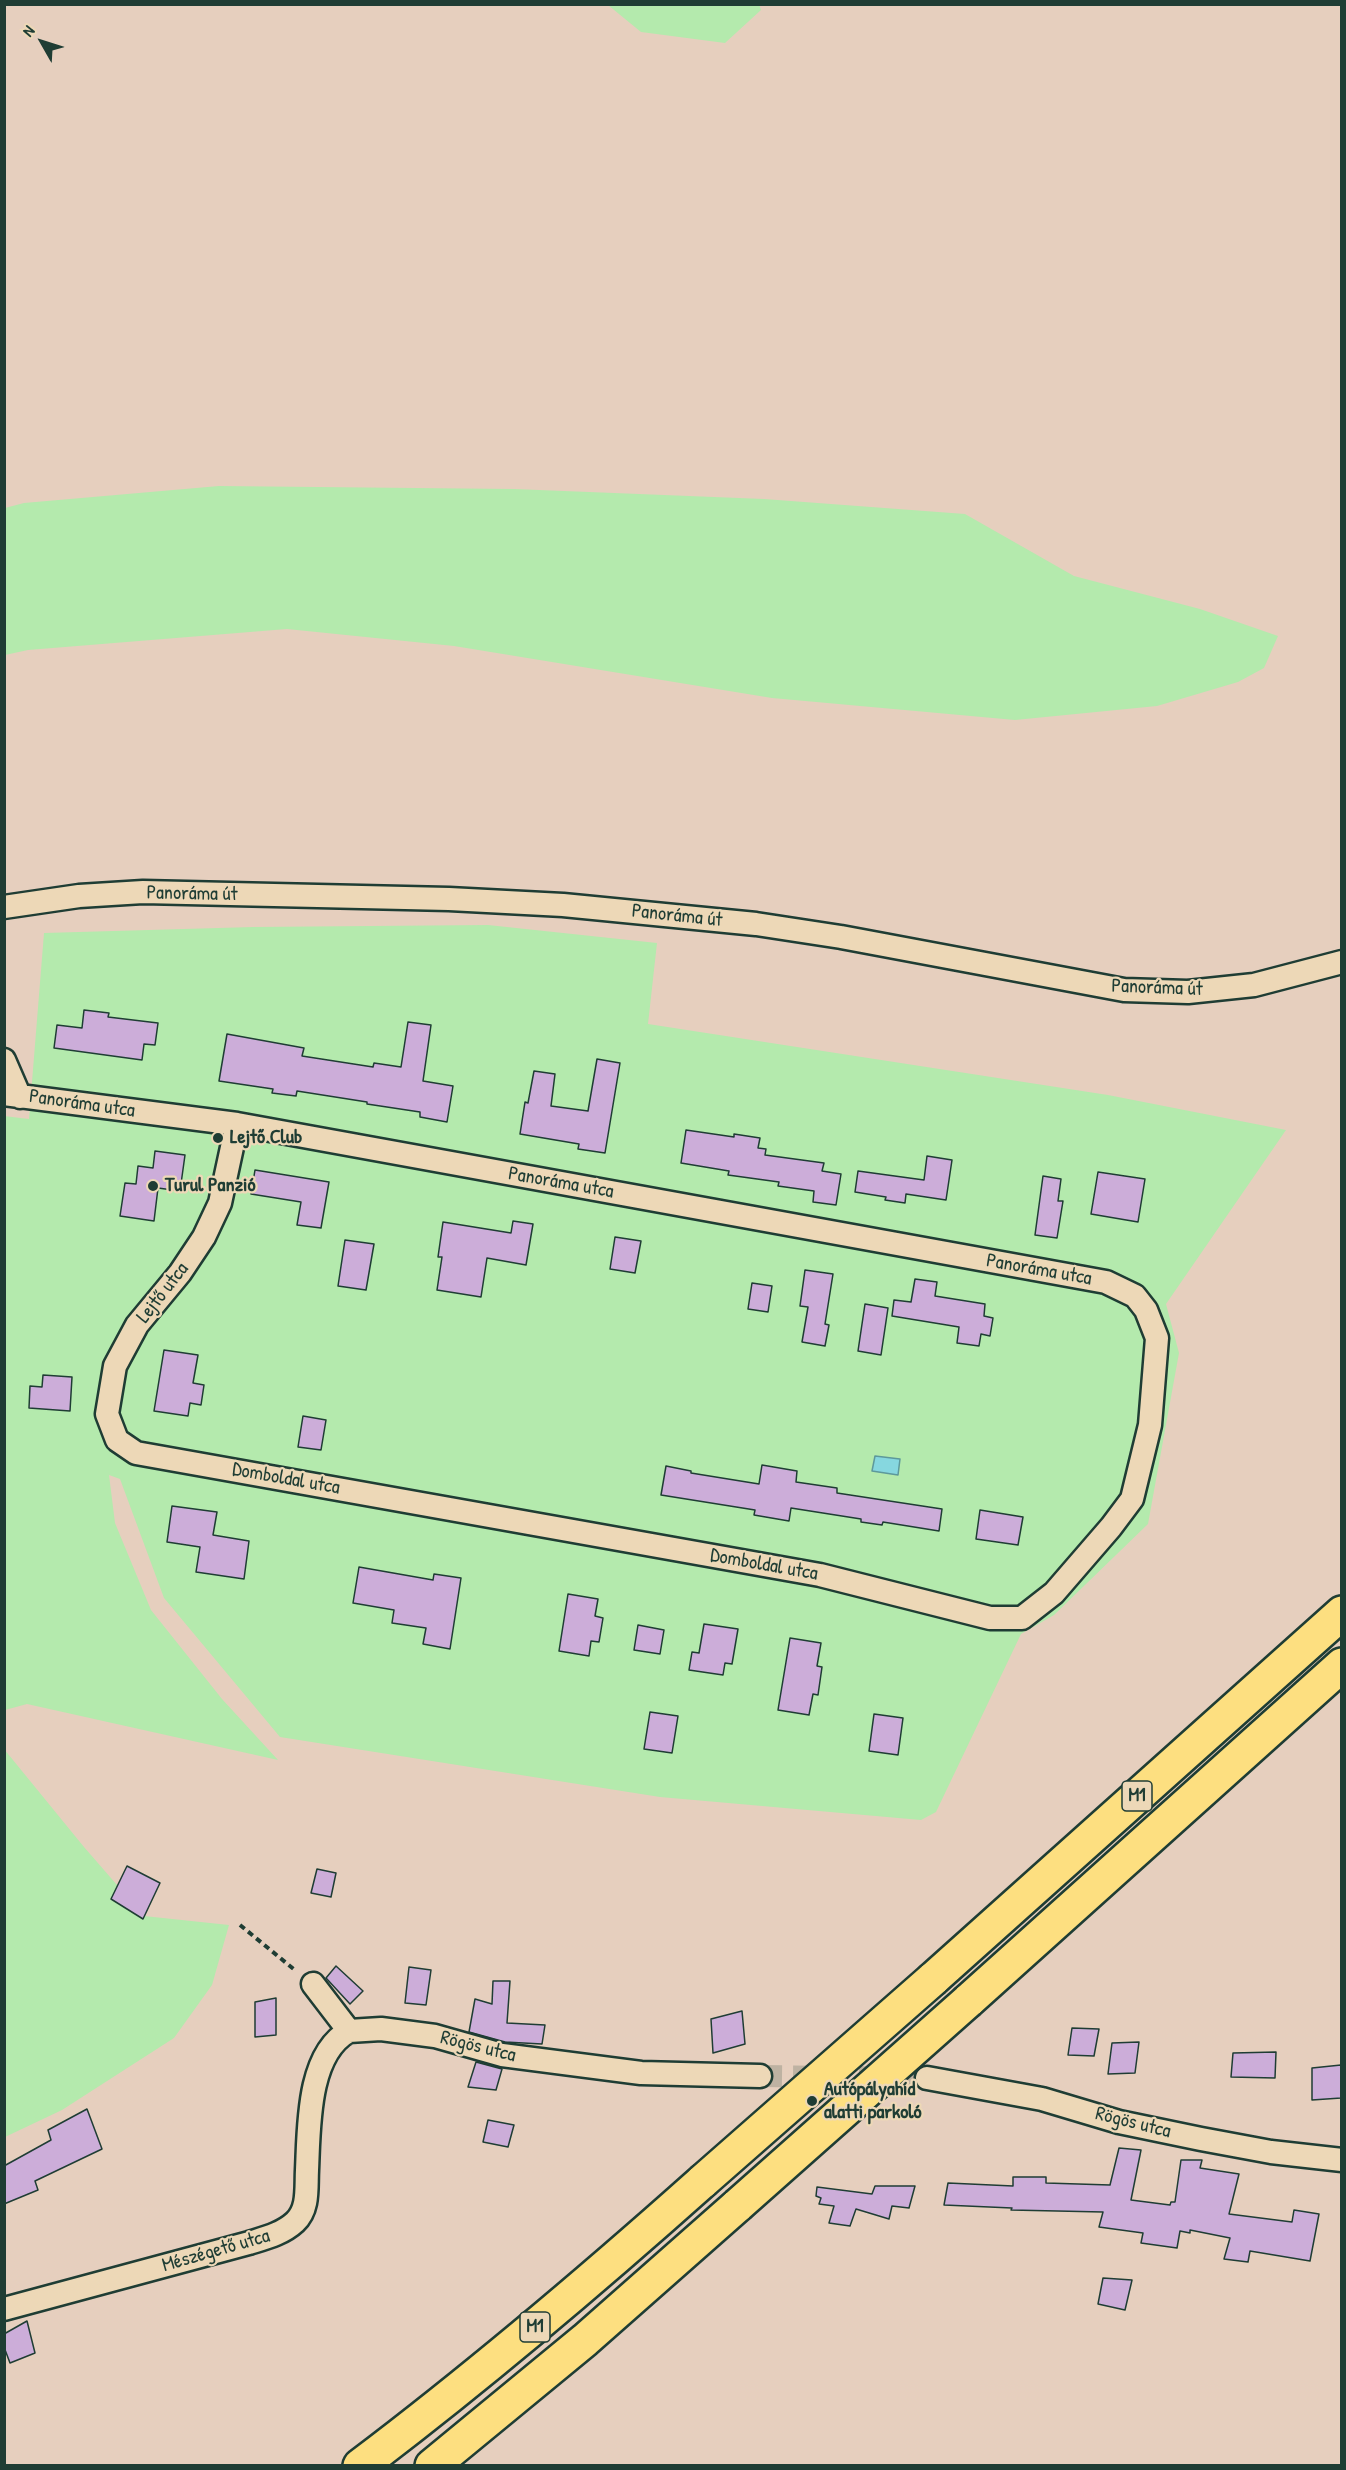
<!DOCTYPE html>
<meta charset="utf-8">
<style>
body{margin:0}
#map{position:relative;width:1346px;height:2470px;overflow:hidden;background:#e6cfbe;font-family:"Patrick Hand",sans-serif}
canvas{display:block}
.frame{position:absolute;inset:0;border:6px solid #1f3d34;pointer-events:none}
.north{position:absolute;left:12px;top:12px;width:60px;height:60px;-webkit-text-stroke:4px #edd8b7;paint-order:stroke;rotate:309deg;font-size:16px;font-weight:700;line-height:24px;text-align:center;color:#1f3d34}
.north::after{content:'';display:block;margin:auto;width:21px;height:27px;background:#1f3d34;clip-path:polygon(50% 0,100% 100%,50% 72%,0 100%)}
</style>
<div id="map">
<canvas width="1346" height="2470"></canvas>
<div class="frame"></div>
<div class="north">N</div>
</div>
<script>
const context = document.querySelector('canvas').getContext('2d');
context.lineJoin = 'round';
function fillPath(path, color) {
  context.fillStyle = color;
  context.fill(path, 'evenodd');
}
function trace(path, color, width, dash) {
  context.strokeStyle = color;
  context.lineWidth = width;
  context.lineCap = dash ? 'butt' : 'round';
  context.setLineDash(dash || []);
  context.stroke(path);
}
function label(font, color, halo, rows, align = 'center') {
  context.font = font + ' "Patrick Hand",sans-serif';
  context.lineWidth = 4.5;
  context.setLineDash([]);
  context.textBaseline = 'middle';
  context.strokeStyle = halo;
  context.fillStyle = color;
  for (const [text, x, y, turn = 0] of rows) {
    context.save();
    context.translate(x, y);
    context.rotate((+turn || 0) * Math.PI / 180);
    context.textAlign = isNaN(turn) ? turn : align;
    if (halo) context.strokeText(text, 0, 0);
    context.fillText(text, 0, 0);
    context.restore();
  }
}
const green = new Path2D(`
 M759 4 761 10 725 43 641 32 608 5Z
 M219 486 514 489 764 499 965 514 1074 576 1200 609 1278 636 1264 668 1238 682 1157 706 1015 720 772 698 454 646 287 629 28 650 5 655V508L24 503Z
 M488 925 657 943 648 1024 1108 1095 1286 1130 1166 1304 1179 1353 1148 1524 1054 1615 1021 1634 936 1812 921 1820 660 1797 280 1737 164 1598 120 1479 109 1475 115 1523 151 1610 222 1699 278 1760 27 1704 5 1710 4 1116 29 1119 44 933 253 927Z
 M4 1749 84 1847 144 1916 229 1925 212 1985 174 2038 62 2110 5 2137Z`);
const water = new Path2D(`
 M875 1456 900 1459 898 1475 872 1471Z`);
const building = new Path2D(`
 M84 1010 109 1013 108 1017 158 1023 155 1045 144 1044 142 1060 54 1048 57 1025 82 1028Z
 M408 1022 431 1025 423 1081 453 1086 447 1122 420 1117V1112L367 1104V1102L297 1091 296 1096 272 1093 273 1089 219 1081 227 1034 304 1048 302 1056 373 1067 374 1063 401 1067Z
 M597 1059 620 1063 605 1153 578 1149 579 1144 520 1134 525 1102 528 1103 534 1071 555 1074 551 1106 588 1111Z
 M686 1130 734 1137V1134L760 1138 758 1148 766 1149 765 1155 824 1163 822 1171 841 1174 836 1205 813 1202 814 1191 778 1186 779 1182 728 1175 729 1171 681 1163Z
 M155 1151 185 1155 180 1191 158 1188 154 1221 120 1216 125 1183 136 1184 138 1166 153 1168Z
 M927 1156 952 1160 946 1200 906 1194 905 1203 885 1200 886 1197 855 1192 858 1171 924 1180Z
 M255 1170 329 1182 321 1228 297 1225 301 1202 251 1194Z
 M1098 1172 1145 1179 1138 1222 1091 1214Z
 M1043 1176 1061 1179 1058 1201H1063L1057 1238 1035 1235Z
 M513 1221 533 1224 526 1265 487 1258 481 1297 437 1290 442 1257H438L443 1222 511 1233Z
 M615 1237 641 1241 635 1273 610 1269Z
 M345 1240 374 1244 366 1290 338 1286Z
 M805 1270 833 1274 825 1324 829 1325 825 1346 802 1342 808 1307 800 1306Z
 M915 1279 937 1282 935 1296 985 1304 984 1316 993 1318 990 1336 981 1334 979 1346 957 1343 959 1327 892 1316 894 1300 911 1302Z
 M752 1283 772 1286 768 1312 748 1309Z
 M865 1304 888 1308 881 1355 858 1351Z
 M164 1350 198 1355 193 1383 204 1385 201 1405 190 1403 188 1416 154 1411Z
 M43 1375 72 1377 70 1411 29 1408 30 1386 42 1387Z
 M303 1416 326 1420 321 1450 298 1447Z
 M762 1465 797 1471 796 1482 837 1488V1493L942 1509 939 1531 883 1522 882 1525 861 1522V1519L791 1508 789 1521 754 1515 755 1510 661 1495 666 1466 691 1471V1473L759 1484Z
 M172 1506 217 1512 213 1535 249 1541 244 1579 196 1572 200 1547 167 1542Z
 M980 1510 1023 1517 1018 1545 976 1539Z
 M359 1567 433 1580 434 1574 461 1578 450 1649 423 1644 426 1628 392 1623 394 1610 353 1603Z
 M568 1594 598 1599 595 1616 603 1618 599 1642 591 1641 589 1656 559 1651Z
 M704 1624 738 1629 732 1664 725 1663 723 1675 689 1670 692 1652 699 1653Z
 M638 1625 664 1630 660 1654 634 1650Z
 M790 1638 821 1643 817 1666 822 1667 818 1695 813 1694 809 1715 778 1710Z
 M650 1712 678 1716 672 1753 644 1749Z
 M874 1714 903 1718 898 1755 869 1751Z
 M127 1866 160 1883 143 1919 111 1899Z
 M317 1869 336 1873 331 1897 311 1893Z
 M336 1966 363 1991 350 2004 326 1978Z
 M409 1967 431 1970 426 2005 405 2003Z
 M493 1981H510L507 2023 545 2025 542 2044 505 2042 469 2032 475 1999 492 2004Z
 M276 1998V2035L255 2037V2002Z
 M742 2011 745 2044 713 2053 711 2019Z
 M1072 2028 1099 2029 1094 2056 1068 2055Z
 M1139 2042 1135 2073 1108 2074 1112 2043Z
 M1276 2052 1275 2078 1231 2077 1233 2053Z
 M476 2062 502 2069 496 2090 468 2087Z
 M1341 2065V2098L1312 2100V2068Z
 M87 2109 102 2149 35 2181 38 2190 4 2204V2166L51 2140 48 2130Z
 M488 2120 514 2125 508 2147 483 2142Z
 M1119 2148 1141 2150 1131 2200 1170 2205 1171 2202H1175L1181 2160H1202L1200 2168 1239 2174 1229 2214 1292 2222 1294 2210 1319 2214 1310 2261 1250 2251 1248 2262 1224 2259 1230 2238 1190 2230V2233L1180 2231 1177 2248 1141 2243 1143 2233 1099 2227 1103 2212 1011 2210 1012 2208 944 2205 948 2183 1013 2186V2177H1046V2183L1110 2185Z
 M875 2186H915L909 2208 892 2206 889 2219 856 2209 850 2226 829 2223 834 2206 819 2204 821 2198 816 2196 817 2187 872 2194Z
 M1103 2278 1132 2280 1125 2310 1098 2304Z
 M27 2321 35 2353 10 2363 4 2347V2334Z`);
const streetTunnel = new Path2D(`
 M760 2076 927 2078`);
const path = new Path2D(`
 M240 1925 296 1971`);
const street = new Path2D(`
 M4 907 79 896 143 892 449 899 563 905 756 924 841 937 1124 990 1188 992 1254 985 1342 962
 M4 1060 20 1097
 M4 1094 237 1124 1106 1282 1135 1296 1146 1310 1157 1338 1150 1425 1132 1499 1111 1527 1054 1593 1022 1618H990L820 1575 136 1453 117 1440 107 1414 115 1366 137 1325 180 1273 204 1237 220 1203 237 1124
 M313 1984 349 2031 381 2029 435 2036 502 2055 641 2073 760 2076
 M927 2078 1042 2099 1119 2122 1201 2139 1271 2152 1342 2160
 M4 2309 249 2243C265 2238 282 2234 295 2222 309 2209 306 2188 307 2170 309 2128 307 2054 349 2031`);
const highway = new Path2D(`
 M933 1979 1342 1613
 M968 2001 1342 1665
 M360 2466C479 2376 592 2280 703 2181
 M432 2466 585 2340 738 2205`);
const highwayBridge = new Path2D(`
 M703 2181 933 1979
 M738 2205 968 2001`);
const markers = [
 [218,1138,6,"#1f3d34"],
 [153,1186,6,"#1f3d34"],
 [812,2101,6,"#1f3d34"]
];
const shields = [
 [1137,1796,30],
 [535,2327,30]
];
const shieldNames = [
 ["M1",1137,1796],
 ["M1",535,2327]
];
const streetNames = [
 ["Panoráma út",192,894,1],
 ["Panoráma út",677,916,6],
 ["Panoráma út",1157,988,2],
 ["Panoráma utca",82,1104,8],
 ["Panoráma utca",561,1183,10],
 ["Panoráma utca",1039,1270,10],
 ["Lejtő utca",163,1293,-52],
 ["Domboldal utca",286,1479,10],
 ["Domboldal utca",764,1565,10],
 ["Rögös utca",478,2047,14],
 ["Rögös utca",1133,2123,14],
 ["Mészégető utca",216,2251,-16]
];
const poiNames = [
 ["Lejtő Club",230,1138],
 ["Turul Panzió",165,1186],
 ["Autópályahíd",824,2090],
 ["alatti parkoló",824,2113]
];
fillPath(green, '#b4eaad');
fillPath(water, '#86d7df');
trace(water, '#5d999b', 1.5);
fillPath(building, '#ccadd9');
trace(building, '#1f3d34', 1.5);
trace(streetTunnel, '#beb2a2', 22, [22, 11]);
trace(street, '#1f3d34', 27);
trace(highway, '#1f3d34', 38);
trace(path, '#1f3d34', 4, [6, 4.5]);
trace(street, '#edd8b7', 22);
trace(highway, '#fddf80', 33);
trace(highwayBridge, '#1f3d34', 38, []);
trace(highwayBridge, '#fddf80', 33);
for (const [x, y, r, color] of markers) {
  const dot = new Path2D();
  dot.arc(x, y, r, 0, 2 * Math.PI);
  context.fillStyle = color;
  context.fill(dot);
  trace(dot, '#edd8b7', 2);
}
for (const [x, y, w] of shields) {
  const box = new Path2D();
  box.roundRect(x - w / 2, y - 15, w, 30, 4.5);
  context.fillStyle = '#edd8b7';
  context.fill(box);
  trace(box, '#1f3d34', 1.5);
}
label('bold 18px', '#1f3d34', null, shieldNames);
label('20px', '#1f3d34', '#edd8b7', streetNames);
label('bold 20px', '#1f3d34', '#edd8b7', poiNames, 'left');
</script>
